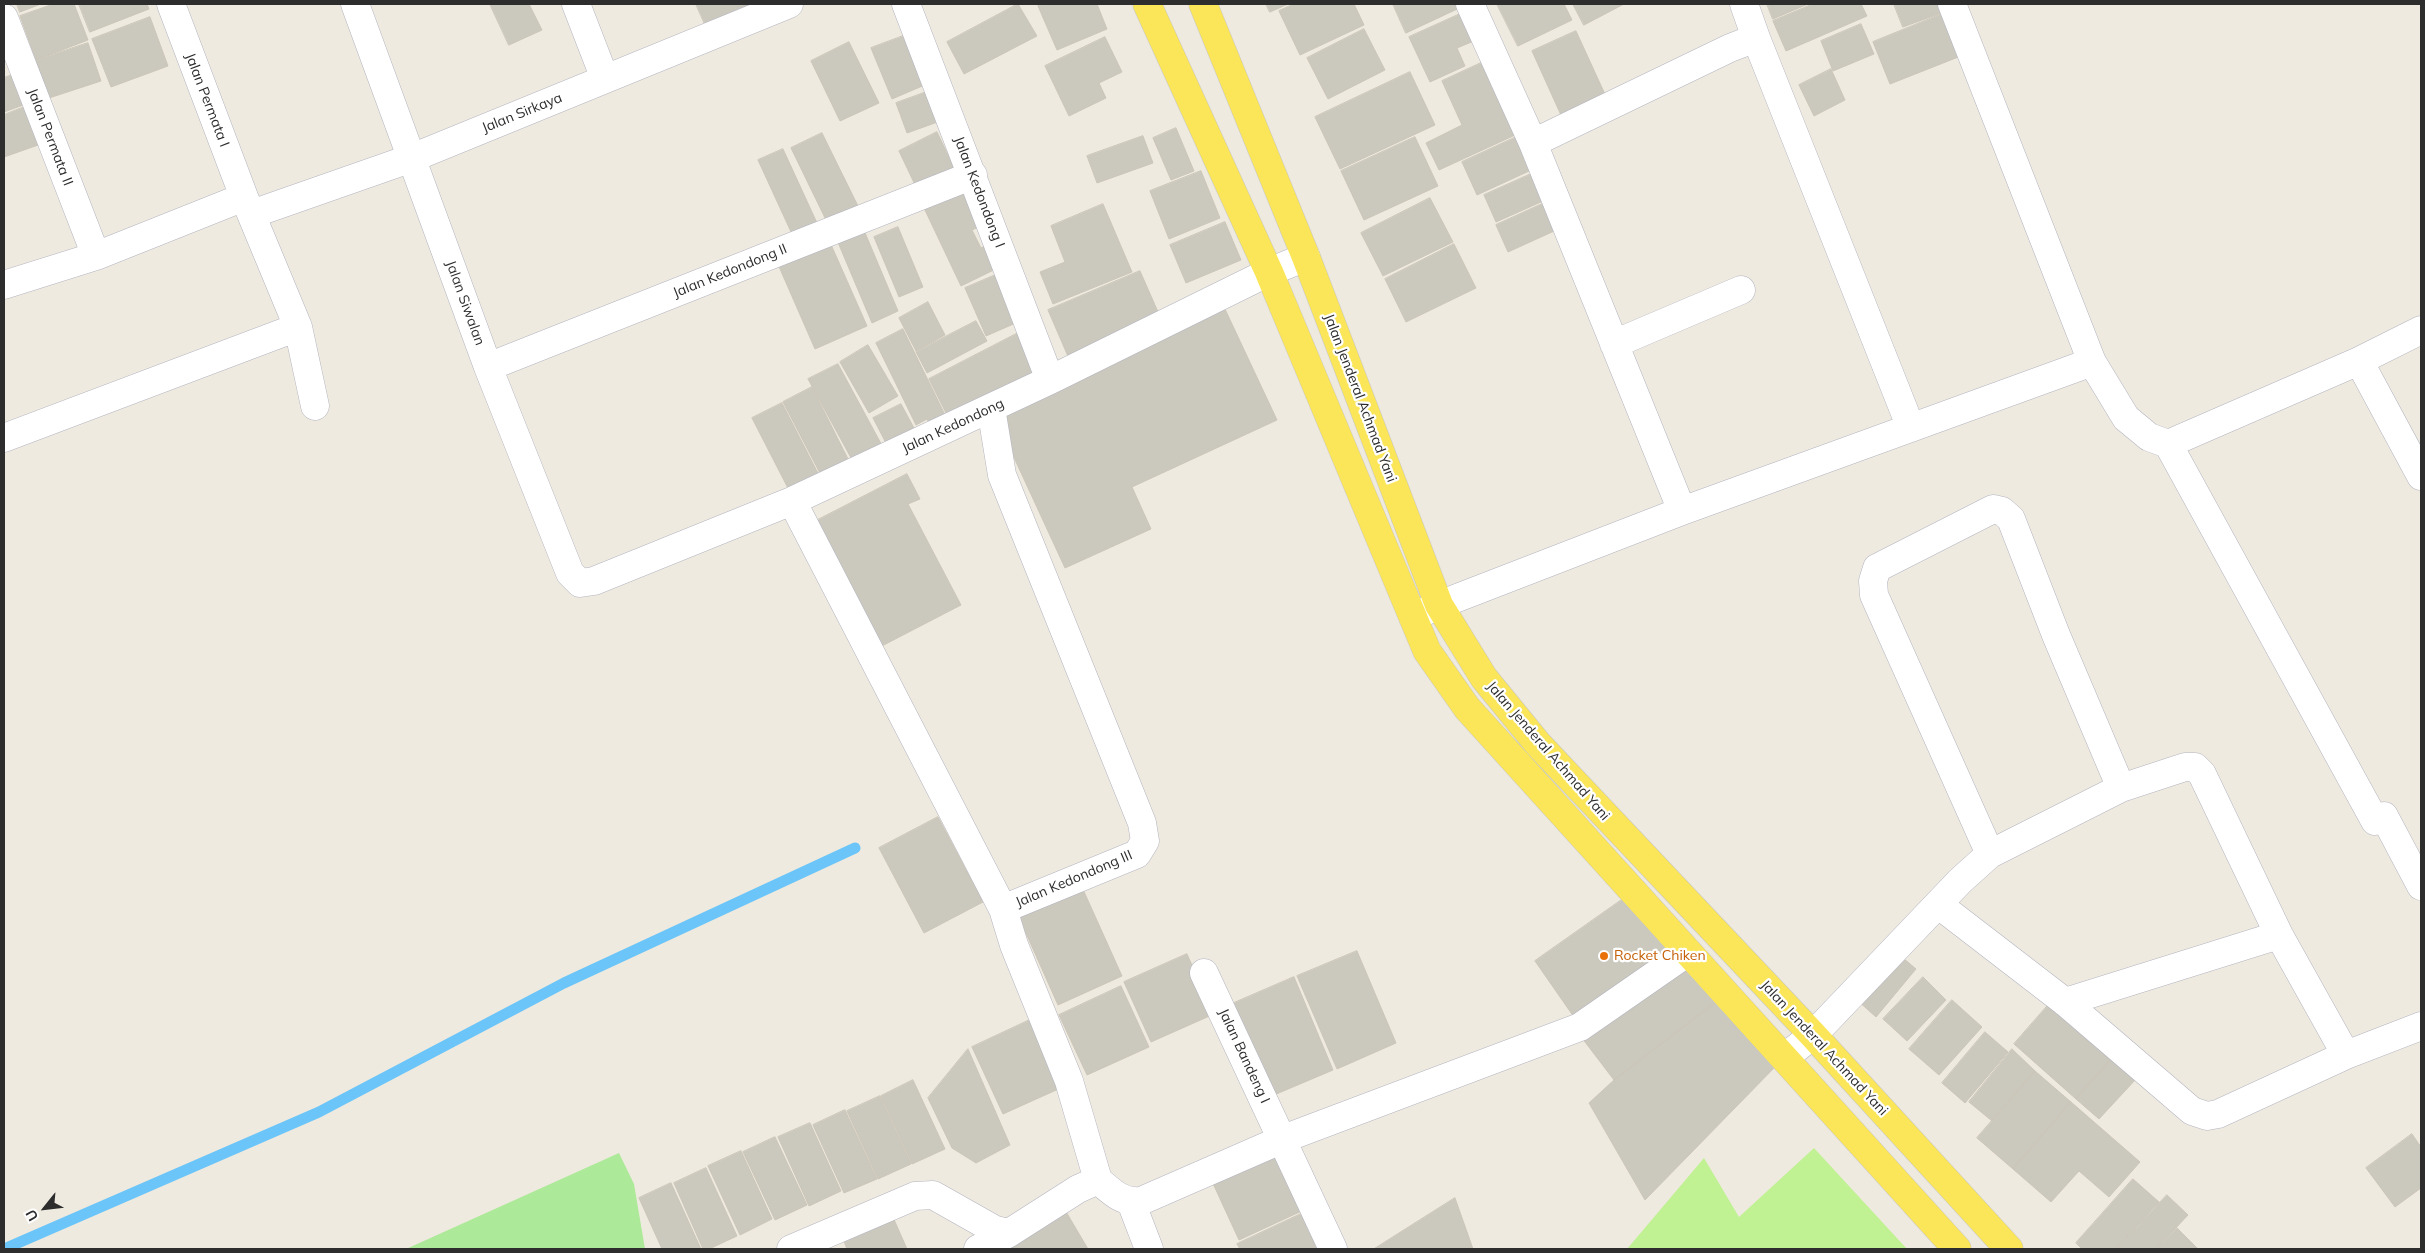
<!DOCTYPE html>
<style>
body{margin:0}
#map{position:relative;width:2425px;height:1253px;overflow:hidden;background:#efeadf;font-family:Mulish,sans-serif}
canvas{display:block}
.frame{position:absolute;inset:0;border:5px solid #2d2d2d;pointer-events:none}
.north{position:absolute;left:20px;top:1183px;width:50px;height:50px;-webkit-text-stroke:4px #fff;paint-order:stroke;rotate:241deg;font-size:14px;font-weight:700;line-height:20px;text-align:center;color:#2d2d2d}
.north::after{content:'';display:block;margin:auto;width:18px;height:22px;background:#2d2d2d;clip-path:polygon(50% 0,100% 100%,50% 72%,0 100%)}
</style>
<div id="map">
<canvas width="2425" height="1253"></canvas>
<div class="frame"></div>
<div class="north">U</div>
</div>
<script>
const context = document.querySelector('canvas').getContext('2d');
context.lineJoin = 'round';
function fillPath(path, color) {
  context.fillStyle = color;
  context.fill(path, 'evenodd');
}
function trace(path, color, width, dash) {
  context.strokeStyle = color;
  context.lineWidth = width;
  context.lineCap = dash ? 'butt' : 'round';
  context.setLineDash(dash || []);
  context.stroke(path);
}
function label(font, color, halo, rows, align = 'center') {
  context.font = font + ' Mulish,sans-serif';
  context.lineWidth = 4.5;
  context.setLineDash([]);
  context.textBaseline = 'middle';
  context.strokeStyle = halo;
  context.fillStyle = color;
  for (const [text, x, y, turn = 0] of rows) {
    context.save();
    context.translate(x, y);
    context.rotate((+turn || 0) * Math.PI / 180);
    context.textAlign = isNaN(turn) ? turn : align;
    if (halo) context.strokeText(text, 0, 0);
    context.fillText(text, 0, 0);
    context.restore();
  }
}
const green = new Path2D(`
 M619 1153 634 1184 645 1249H406Z`);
const pitch = new Path2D(`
 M1814 1148 1907 1249H1627L1704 1158 1739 1217Z`);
const stream = new Path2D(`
 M4 1249 319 1112 564 983 855 848`);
const building = new Path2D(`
 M17 4H41L20 12Z
 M54 4H74L88 40 36 60 20 16Z
 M79 4H147L149 9 90 32Z
 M490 4H529L542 30 509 45Z
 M696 4H776L709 33Z
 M1018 4 1037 36 964 74 947 42Z
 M1044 4H1097L1107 29 1057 50 1038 6Z
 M1266 4H1288L1270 12Z
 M1294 4H1354L1364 25 1300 55 1279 11Z
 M1393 4H1468L1406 33Z
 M1497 4H1564L1572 20 1518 46Z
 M1573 4H1624L1584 25Z
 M1767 4H1808L1773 19Z
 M1813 4H1861L1867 16 1786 51 1773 21Z
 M1894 4H1950L1952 9 1903 27Z
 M1954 9 1971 52 1890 84 1873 42Z
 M1469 10 1481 38 1457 48 1465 66 1430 82 1409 37Z
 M150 17 168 66 111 87 92 39Z
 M1861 24 1874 54 1833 71 1821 41Z
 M1364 29 1385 70 1328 99 1307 58Z
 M1576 31 1609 103 1565 124 1532 51Z
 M914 32 934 81 892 99 871 48Z
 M1105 37 1122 72 1099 83 1106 98 1069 116 1045 66Z
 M849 42 879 103 840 121 811 61Z
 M88 43 101 81 46 99 34 61Z
 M1492 58 1526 130 1439 170 1426 143 1462 125 1442 81Z
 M1831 69 1845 100 1814 116 1799 85Z
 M1410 72 1435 125 1340 169 1315 117Z
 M15 74 26 104 4 112V78Z
 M935 89 946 119 907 133 896 103Z
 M27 106 41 144 4 157V115Z
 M1176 128 1194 171 1171 180 1153 138Z
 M937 132 956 172 917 189 899 151Z
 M822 133 858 206 827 222 791 148Z
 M1525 133 1540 166 1477 195 1462 162Z
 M1143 136 1153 163 1097 183 1087 156Z
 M1415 137 1438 186 1364 220 1341 171Z
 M783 149 817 223 792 234 758 160Z
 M1540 170 1552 197 1496 222 1484 195Z
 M1201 171 1220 218 1169 239 1150 191Z
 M963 190 981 226 972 230 981 248 995 241 1006 264 961 286 924 208Z
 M1430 198 1453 242 1383 276 1361 233Z
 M1551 200 1563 227 1508 252 1496 225Z
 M1103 204 1132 272 1053 304 1040 272 1065 262 1051 226Z
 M1225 222 1241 260 1186 283 1170 245Z
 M898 227 923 287 899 297 874 237Z
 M863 228 898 311 872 323 837 240Z
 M829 240 867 326 815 349 777 262Z
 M1454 244 1476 288 1406 322 1385 279Z
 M1005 271 1025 319 986 336 965 288Z
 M1140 271 1162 321 1070 361 1048 310Z
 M928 302 945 335 916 351 899 318Z
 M1224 307 1277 420 1132 487 1151 529 1065 568 993 412Z
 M976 321 987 341 927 373 916 352Z
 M903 329 949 423 933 431 927 419 916 425 876 343Z
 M1020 332 1044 378 952 425 929 379Z
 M868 345 898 396 869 413 840 362Z
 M838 364 885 451 856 467 808 379Z
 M812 387 851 465 823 479 783 402Z
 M782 403 822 481 792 496 752 418Z
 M901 404 914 428 886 443 873 418Z
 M907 474 920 499 908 504 961 605 876 649 810 524Z
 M938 817 983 902 924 933 879 848Z
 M1081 885 1122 976 1058 1005 1017 913Z
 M1630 894 1671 954 1576 1020 1535 961Z
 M1357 951 1396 1043 1337 1069 1297 976Z
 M1896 952 1916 969 1876 1017 1857 1000Z
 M1187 954 1214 1014 1151 1042 1124 982Z
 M1684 960 1716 1002 1614 1080 1582 1038Z
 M1294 977 1333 1070 1274 1095 1234 1003Z
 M1923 977 1946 1000 1907 1041 1883 1019Z
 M1121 986 1149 1047 1087 1075 1059 1015Z
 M1952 1000 1982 1027 1939 1075 1909 1049Z
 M1716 1002 1775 1067 1645 1200 1589 1103 1614 1080Z
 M2050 1003 2112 1058 2076 1099 2014 1044Z
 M1034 1018 1063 1087 1003 1114 972 1047Z
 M1985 1032 2008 1052 1965 1103 1942 1083Z
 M968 1049 1010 1145 976 1163 952 1148 928 1098Z
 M2012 1049 2035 1071 1992 1121 1969 1102Z
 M2112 1058 2136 1079 2099 1119 2076 1099Z
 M2035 1071 2071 1102 2013 1169 1977 1138Z
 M913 1080 945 1149 912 1164 881 1096Z
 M880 1096 911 1164 878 1179 847 1111Z
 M2071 1102 2140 1162 2109 1197 2079 1171 2051 1202 2013 1169Z
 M845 1110 877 1179 844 1193 813 1125Z
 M810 1123 841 1191 809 1206 778 1137Z
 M2412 1134 2421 1147V1188L2395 1207 2366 1168Z
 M775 1137 807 1205 775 1220 743 1152Z
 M1276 1146 1306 1209 1239 1240 1210 1177Z
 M741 1151 772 1219 740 1235 708 1166Z
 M706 1168 737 1236 709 1249H703L674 1183Z
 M2133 1179 2159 1202 2116 1249H2082L2076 1243Z
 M671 1183 701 1249H662L639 1198Z
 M2167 1195 2188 1215 2156 1249H2116Z
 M1455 1198 1473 1249H1374Z
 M1065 1210 1088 1249H996Z
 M1303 1213 1320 1249H1240L1237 1244Z
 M892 1215 907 1249H847L842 1236Z
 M2177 1228 2198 1249H2156Z`);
const minor = new Path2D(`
 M171 4 244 197 298 327 315 406
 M355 4 488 367 570 573 580 583 594 581 792 501 1050 380 1269 272 1306 257
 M576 4 605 79
 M906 4 1050 380
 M1470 4 1533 143 1682 511
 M1744 4 1756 38
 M1952 4 2092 362 2126 418 2149 437 2168 444 2359 361 2421 330
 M4 18 96 256
 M1533 143 1730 48 1756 38 1911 428
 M252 214 412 158 789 4
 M4 285 96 256 244 197
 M1614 344 1741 290
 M2359 361 2421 476
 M488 367 973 175
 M4 438 298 327
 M2168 444 2375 821 2384 816 2421 886
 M792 501 1003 909
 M1413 617 1439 605 1682 511 2092 362
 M1990 854 1874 595 1873 581 1877 568 1993 509 2002 511 2011 519 2056 635 2121 788
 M1939 905 2065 1002 2192 1111 2207 1116 2218 1114 2346 1055 2421 1026
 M1204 973 1333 1249
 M2065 1002 2279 935
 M1785 1057 1813 1035 1960 881 1990 854 2121 788 2185 767H2195L2202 774 2279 935 2346 1055
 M1098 1180C1112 1192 1122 1203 1141 1201L1283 1139 1580 1027 1688 952
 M1131 1202 1149 1249
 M791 1249 915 1196 933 1195 995 1230 1009 1233 1078 1189 1098 1180 1069 1081 1014 945 1003 909 1137 854 1145 841 1142 823 1002 475 991 408
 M978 1249 1009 1233`);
const major = new Path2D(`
 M1147 4 1269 272 1427 651 1467 708 1957 1249
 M1203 4 1306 257 1439 605 1484 678 1538 744 1813 1035 2009 1249`);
const markers = [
 [1604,956,5,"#e8710a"]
];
const streetNames = [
 ["Jalan Permata I",207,100,69],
 ["Jalan Sirkaya",522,113,-22],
 ["Jalan Permata II",50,137,69],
 ["Jalan Kedondong I",979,192,69],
 ["Jalan Kedondong II",730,271,-22],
 ["Jalan Siwalan",465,303,70],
 ["Jalan Jenderal Achmad Yani",1360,398,69],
 ["Jalan Kedondong",953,426,-25],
 ["Jalan Jenderal Achmad Yani",1548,751,49],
 ["Jalan Kedondong III",1074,879,-23],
 ["Jalan Jenderal Achmad Yani",1824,1048,47],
 ["Jalan Bandeng I",1244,1056,65]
];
const foodNames = [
 ["Rocket Chiken",1614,956]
];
fillPath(green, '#ace998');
fillPath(pitch, '#c0f193');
trace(stream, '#6bc5f8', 11);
fillPath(building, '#cbc8bd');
trace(building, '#cbc6b8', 1);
trace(minor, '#b3b4c1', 29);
trace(major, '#c8c8c8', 29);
trace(minor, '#fff', 28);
trace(major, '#fbe558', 28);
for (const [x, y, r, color] of markers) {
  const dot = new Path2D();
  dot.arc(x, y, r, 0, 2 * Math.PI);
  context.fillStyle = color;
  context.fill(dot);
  trace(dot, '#fff', 2);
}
label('14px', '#2d2d2d', '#fff', streetNames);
label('14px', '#c56008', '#fff', foodNames, 'left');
</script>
